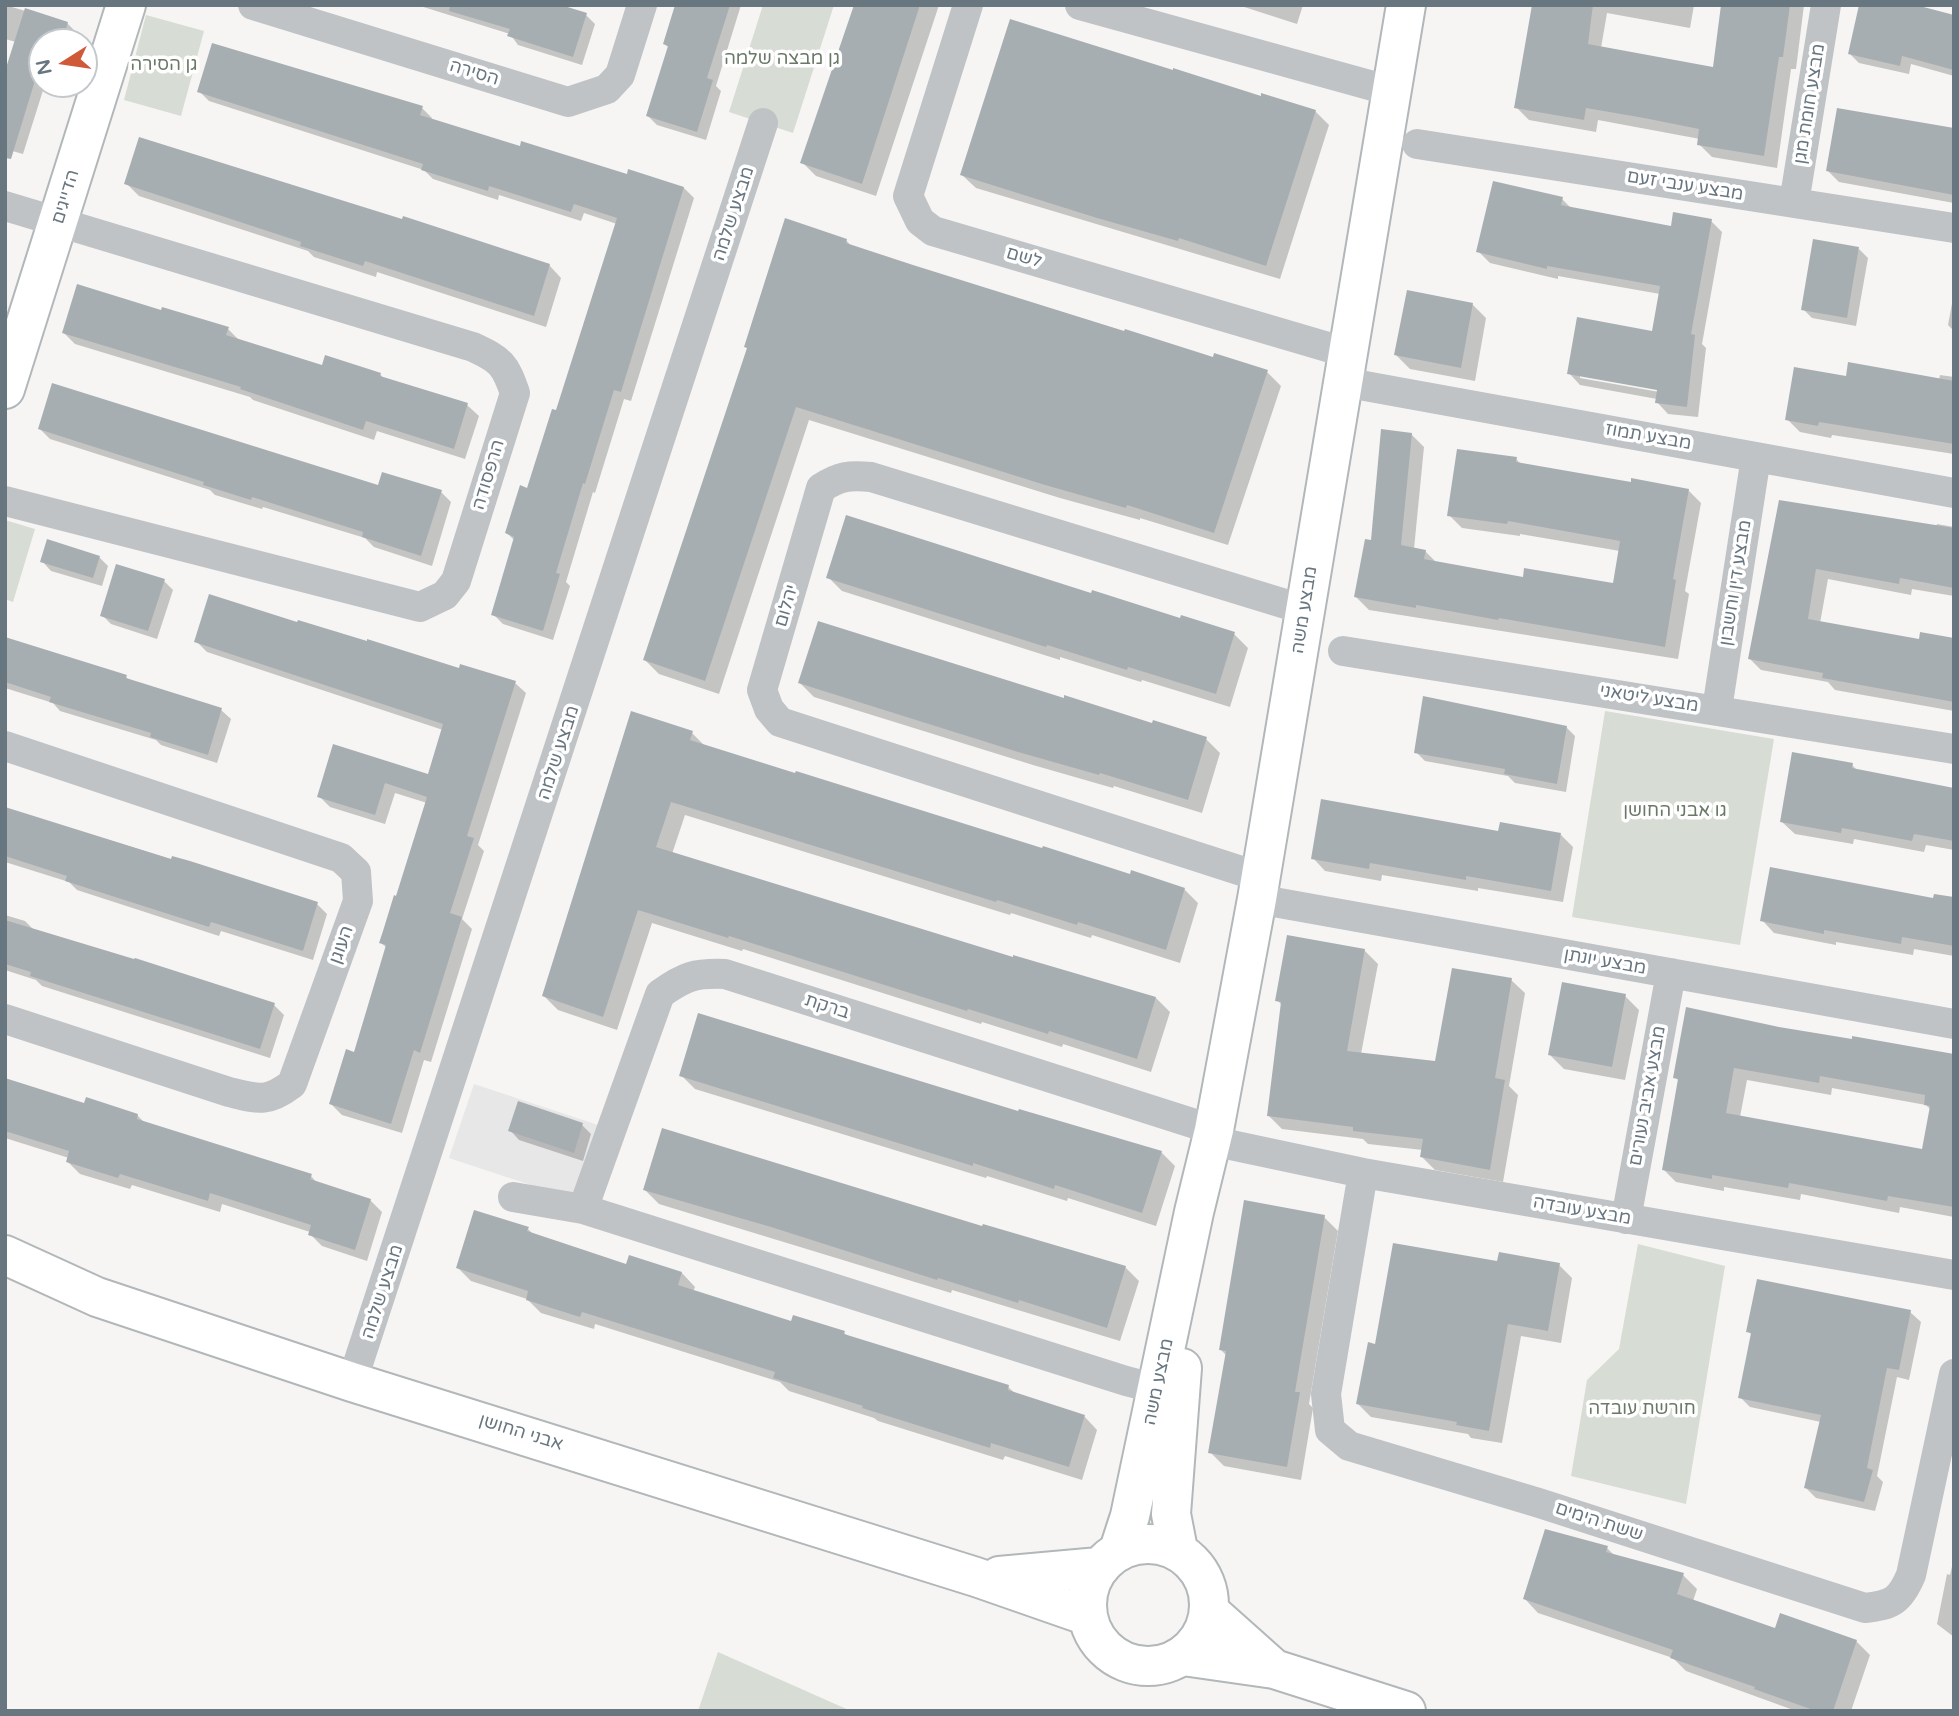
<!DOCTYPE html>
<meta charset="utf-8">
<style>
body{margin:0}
#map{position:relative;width:1959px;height:1716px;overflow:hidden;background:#f6f5f3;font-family:"Varela Round",sans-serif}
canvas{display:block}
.frame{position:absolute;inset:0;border:7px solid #687680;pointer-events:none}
.north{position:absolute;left:28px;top:28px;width:70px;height:70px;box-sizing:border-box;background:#fff;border:2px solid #c3c8cc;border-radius:50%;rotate:258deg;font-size:19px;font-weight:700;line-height:28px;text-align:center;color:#687680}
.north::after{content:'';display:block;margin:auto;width:24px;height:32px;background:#cf5939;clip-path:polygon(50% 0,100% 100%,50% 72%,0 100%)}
</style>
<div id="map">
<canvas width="1959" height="1716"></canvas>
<div class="frame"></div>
<div class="north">N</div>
</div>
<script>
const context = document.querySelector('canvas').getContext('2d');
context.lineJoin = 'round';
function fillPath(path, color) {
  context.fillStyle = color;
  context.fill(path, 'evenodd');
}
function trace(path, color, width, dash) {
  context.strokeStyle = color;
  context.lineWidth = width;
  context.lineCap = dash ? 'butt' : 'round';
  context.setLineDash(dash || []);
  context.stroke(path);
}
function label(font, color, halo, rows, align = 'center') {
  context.font = font + ' "Varela Round","Noto Sans Hebrew",sans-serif';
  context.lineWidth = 7;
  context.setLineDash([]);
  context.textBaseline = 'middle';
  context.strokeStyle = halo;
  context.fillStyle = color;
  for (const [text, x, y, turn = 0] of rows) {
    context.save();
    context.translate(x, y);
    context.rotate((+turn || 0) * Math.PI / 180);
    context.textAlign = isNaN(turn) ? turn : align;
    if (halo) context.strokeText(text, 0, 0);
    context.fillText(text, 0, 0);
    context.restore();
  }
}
const built = new Path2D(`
 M474 1084 598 1125 573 1199 449 1158Z`);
const green = new Path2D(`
 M763 5H834L793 133 729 112Z
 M146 15 204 31 181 116 124 100Z
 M5 520 35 529 13 602 5 599Z
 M1605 711 1774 739 1740 945 1572 917Z
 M1638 1244 1725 1266 1686 1504 1571 1476 1587 1380 1619 1349Z
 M718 1652 851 1711H698Z`);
const shadow = new Path2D(`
 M5 5 67 23 76 32 73 42H42V84H45L23 154 5 149 16 42 5 39Z
 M417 5H555L586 15 595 24 582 65 518 45 510 34Z
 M677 5H741L716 86 721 91 706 140 657 125 648 116 669 48 665 44Z
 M855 5H939L876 196 816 176 802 162Z
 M1238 5H1303L1297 24Z
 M1534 5H1694L1690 28 1607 13 1601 48 1715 69 1723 5H1804L1796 69H1791L1777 168 1712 157 1699 144 1700 139 1598 120 1596 132 1529 120 1516 107Z
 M1954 17V76L1911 64 1909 74 1859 63 1850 54Z
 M199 91 422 108 432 118 431 120 521 148 628 177 684 188 694 198 631 401 624 399 595 493 593 492 566 582 570 586 553 640 503 624 493 614 515 541 507 533 529 490 557 413 617 224 584 213 581 221 499 195 498 200 433 179 424 170 209 101Z
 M1262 98 1315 111 1329 125 1280 279 976 188 962 175Z
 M1954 131V203L1839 182 1828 171Z
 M126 183 549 265 561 278 546 327 377 272 376 277 314 257 308 251 139 196Z
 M1562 199 1572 209 1672 228 1711 221 1722 232 1702 344 1706 348 1698 417 1668 414 1657 402V399L1580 385 1569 373 1653 333 1660 294 1558 276V279L1490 263 1478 251ZM1580 374 1665 390V393L1580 378Z
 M846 240 852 247 913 266 1214 359 1267 372 1281 386 1228 545 1140 518V520L1060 498 809 420 719 694 659 674 645 660Z
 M1859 249 1868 258 1856 326 1812 318 1803 309Z
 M1954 293V331L1948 325Z
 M1472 304 1486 318 1475 381 1410 369 1396 355Z
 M162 312 228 329 240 341 323 367 380 374 384 379 467 405 479 416 465 459 377 431 374 440 253 400 250 397 75 344 64 333Z
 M1940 375 1954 377V454L1832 435 1831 438 1800 432 1787 419 1847 378 1939 380Z
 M40 429 379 487 441 492 451 502 432 566 374 547 365 538 263 507 262 509 215 495 210 490 50 439Z
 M1411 434 1424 447 1414 549 1425 551 1437 563 1524 579 1614 585 1620 551 1520 534V536L1462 528 1449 515 1516 459 1521 464 1632 484 1688 490 1701 503 1685 591 1689 594 1678 659 1369 610 1356 597 1372 542Z
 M1780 502 1936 527 1937 524 1954 527V596L1912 589 1911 595 1828 579 1820 623 1920 641 1954 640V711L1835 690 1828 682 1761 670 1749 658Z
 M99 557 108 566 102 586 51 571 42 561Z
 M828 577 1092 595 1234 634 1248 648 1230 707 1142 680 1141 682 1060 657V660L842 591Z
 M164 581 173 590 157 639 111 624 102 615Z
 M298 624 460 670 515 683 526 693 478 845 484 851 462 919 472 929 431 1062 424 1060 402 1133 342 1115 331 1104 355 1054 387 948 381 943 427 803 395 793 385 824 330 807 319 796 334 746 429 776 443 730 207 652 196 641Z
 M5 639 126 677 131 682 221 710 231 719 217 763 161 745 156 740 60 711 53 703 5 688Z
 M800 683 1065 700 1206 739 1220 753 1202 813 1114 786 1113 788 1033 765 814 697Z
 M1566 727 1575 736 1566 792 1515 783 1508 776 1425 761 1416 752Z
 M692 733 706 747 1131 876 1184 889 1198 903 1180 963 1092 935 1091 938 1011 913 1010 915 685 815 672 854 1014 959 1156 998 1170 1012 1151 1072 1063 1044 1062 1047 982 1022 981 1024 743 949 742 951 652 923 617 1030 558 1010 544 996Z
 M1852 765 1858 771 1954 789V850L1926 845 1924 852 1854 839 1853 844 1795 834 1782 822Z
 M5 808 317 904 327 914 313 960 221 931 219 936 77 890 69 882 5 862Z
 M1500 833 1561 835 1573 847 1563 902 1478 888V891L1382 875 1381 881 1325 871 1313 858Z
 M1954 899V956L1914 949 1913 955 1836 942V945L1774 933 1762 920Z
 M5 915 25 921 34 930 274 1005 284 1015 270 1058 42 986 36 980 5 970Z
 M1364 950 1378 964 1361 1054 1436 1063 1511 980 1525 993 1509 1086 1518 1095 1503 1182 1435 1170 1422 1157 1423 1150 1368 1144 1363 1139 1282 1129 1268 1115 1282 1005 1277 1000Z
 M1625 996 1639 1010 1625 1080 1564 1069 1550 1055Z
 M1779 1028 1954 1056V1217L1900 1207 1899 1213 1801 1194 1800 1200 1724 1187V1191L1676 1182 1663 1169 1679 1081 1675 1077ZM1747 1080 1831 1095 1832 1088 1926 1105 1931 1110 1924 1151 1740 1117Z
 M681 1075 1019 1113 1161 1152 1175 1166 1156 1226 1068 1198 1067 1201 987 1176 986 1178 695 1089Z
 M5 1080 85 1105 137 1115 145 1123 311 1176 318 1184 370 1200 382 1212 367 1261 322 1246 310 1234V1232L222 1204 220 1212 132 1185 130 1189 80 1174 68 1162 69 1158 5 1138Z
 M582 1125 591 1134 583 1161 519 1140 510 1130Z
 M645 1190 983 1228 1125 1267 1139 1281 1120 1341 952 1290 951 1293 659 1204Z
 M1324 1217 1338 1231 1309 1404 1313 1408 1301 1480 1224 1466 1210 1452 1227 1356 1221 1350Z
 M528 1229 535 1236 627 1266 682 1273 695 1287 693 1292 792 1323 844 1333 848 1336 1008 1387 1016 1394 1084 1416 1097 1430 1082 1480 1005 1456 1003 1460 878 1421 874 1418 789 1391 780 1382 595 1324 594 1329 541 1313 527 1299 471 1281 458 1268Z
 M1499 1263 1559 1265 1572 1278 1561 1343 1521 1336 1502 1443 1471 1438 1468 1434 1371 1417 1358 1404Z
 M1910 1312 1921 1322 1909 1380 1897 1377 1877 1476 1883 1482 1875 1511 1816 1498 1806 1488 1821 1422 1750 1407 1740 1397 1753 1336 1748 1331Z
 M1607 1548 1615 1556 1683 1575 1697 1589 1693 1601 1776 1630 1856 1641 1870 1655 1851 1711H1796L1686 1671 1673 1658 1538 1613 1525 1599Z
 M1954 1558V1637L1937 1624 1947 1574 1950 1575Z`);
const building = new Path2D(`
 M450 5H561L587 13 573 57 507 36 510 29 449 11Z
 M675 5H730L707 78 713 80 697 132 646 116 668 46 663 44Z
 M854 5H920L862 184 800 163Z
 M1532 5H1593L1588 44 1713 67 1721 5H1790L1783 57H1779L1764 156 1697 145 1699 129 1644 118 1586 108 1584 120 1514 108Z
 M1859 5H1916L1954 15V70L1902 56 1900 66 1848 54Z
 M25 8 68 22 62 42H42V76L37 74 11 159 5 158V71Z
 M1010 19 1173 70V68L1261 96V93L1316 110 1266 266 1179 238 1178 241 1097 218 960 175Z
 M212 43 423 106 420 115 520 146 521 141 627 174 628 169 684 187 621 392 614 390 585 484 583 483 556 573 560 574 543 631 491 615 514 537 505 533 520 485 527 488 552 409 556 410 617 218 574 204 571 212 489 186 488 191 421 170 423 164 197 92Z
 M1837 108 1954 128V195L1826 171Z
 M139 137 402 219 403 216 550 264 534 316 365 261 363 266 300 246 301 242 124 184Z
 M1493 181 1563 197 1561 205 1671 226 1673 212 1712 219 1691 334 1695 335 1687 407 1655 403 1657 390 1567 374 1577 317 1652 331 1660 286 1547 266V269L1476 252Z
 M785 218 847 239 846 243 913 265 1124 331 1125 329 1213 357 1214 353 1268 370 1214 533 1127 505 1126 508 1045 485 796 407 705 681 643 660 747 348 744 347Z
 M1813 239 1859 247 1847 318 1801 310Z
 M77 284 161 310 162 307 229 327 226 335 322 365 325 355 381 373 380 376 468 403 454 449 366 421 363 430 240 389 241 387 62 333Z
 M1407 290 1473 303 1461 368 1394 355Z
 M1848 362 1954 381V444L1819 422 1818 426 1785 420 1794 367 1846 376Z
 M52 383 378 485 382 472 442 490 421 556 362 537 363 532 252 497 251 500 203 485 204 482 38 429Z
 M1381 429 1412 433 1401 545 1426 550 1424 559 1523 577 1524 568 1613 583 1620 541 1508 521 1507 524 1447 516 1457 449 1517 457 1516 462 1631 482V478L1689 489 1673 579 1676 580 1665 647 1499 618 1498 620 1416 605V608L1354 597 1365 539 1371 540Z
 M1779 500 1954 528V588L1900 578 1899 584 1816 569 1808 619 1919 639 1920 632 1954 638V702L1822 678 1823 673 1748 659Z
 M846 515 1091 593 1092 590 1180 618 1181 615 1235 632 1216 694 1128 667 1127 670 1047 645 1046 647 826 578Z
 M47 539 100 556 93 578 40 562Z
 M116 564 165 579 148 631 100 616Z
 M209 594 297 622 298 620 367 641V639L459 668 460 664 516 681 467 836 474 838 450 913 462 917 420 1053 414 1050 391 1124 329 1104 346 1049 354 1052 386 945 379 943 383 931 394 895 396 896 427 797 385 783 375 815 317 797 333 744 428 774 443 724 194 642Z
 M818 621 1064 698V695L1152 723 1153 720 1207 737 1188 800 1100 773 1099 775 1018 752 798 683Z
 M5 637 127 675 126 678 222 708 208 755 150 737 151 733 49 702 51 697 5 682Z
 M1423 696 1567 726 1557 784 1504 774 1505 769 1414 753Z
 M631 711 693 731 690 740 795 773 796 771 1042 848 1043 846 1130 874 1131 870 1185 888 1166 950 1078 922 1077 925 997 900 996 902 671 802 656 847 1013 957V955L1156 997 1137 1059 1049 1031 1048 1034 968 1009 967 1011 729 936 728 938 638 910 603 1017 542 996Z
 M1792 752 1853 763 1852 768 1954 788V841L1914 834 1912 841 1842 828 1841 833 1780 822Z
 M1321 799 1498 831 1500 822 1561 833 1551 891 1466 876V880L1370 863 1369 869 1311 859Z
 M5 807 171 859 172 856 190 861 318 902 303 951 211 922 209 927 65 881 67 876 5 856Z
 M1770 867 1933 898 1934 894 1954 897V946L1902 937 1901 944 1824 930V934L1760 921Z
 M5 920 134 959 135 958 275 1003 260 1049 30 976 31 972 5 964Z
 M1287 935 1365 949 1347 1051 1435 1061 1452 968 1512 978 1495 1078 1505 1080 1490 1170 1420 1157 1423 1139 1353 1131V1127L1267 1116 1281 1002 1275 1001Z
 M1562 982 1626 994 1612 1067 1548 1055Z
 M1686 1007 1779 1027 1852 1039V1036L1954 1054V1207L1888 1196 1887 1201 1789 1183 1788 1188 1712 1175V1179L1662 1170 1678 1079 1673 1078ZM1734 1068 1819 1083 1820 1076 1925 1095 1924 1105 1930 1106 1922 1149 1726 1113Z
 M698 1013 1018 1111 1019 1109 1162 1151 1142 1213 1055 1185 1054 1189 973 1163V1166L679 1076Z
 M5 1078 84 1103 86 1097 138 1114 137 1119 312 1174 310 1179 371 1199 355 1250 308 1235 311 1225 210 1193 208 1201 120 1174 118 1178 66 1162 69 1151 5 1131Z
 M518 1101 583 1123 574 1153 508 1131Z
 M662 1128 982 1226 983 1224 1126 1266 1107 1328 1019 1300 1018 1303 938 1278 937 1280 771 1227 643 1190Z
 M1244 1200 1325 1215 1295 1392H1300L1287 1467 1208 1453 1226 1351 1219 1350Z
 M474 1210 529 1227 527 1231 626 1264 629 1255 682 1272 678 1285 791 1321 793 1315 845 1331 844 1334 1009 1385 1008 1390 1085 1415 1069 1467 991 1443 990 1448 862 1408 863 1406 773 1378 775 1372 582 1312 580 1317 526 1300 528 1291 456 1268Z
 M1393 1243 1497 1261 1499 1252 1560 1263 1548 1331 1508 1324 1489 1431 1456 1425 1457 1422 1356 1404 1368 1342 1375 1344Z
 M1757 1279 1911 1310 1899 1370 1887 1368 1867 1468 1873 1470 1864 1502 1804 1488 1821 1415 1738 1398 1751 1333 1746 1332Z
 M1545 1529 1608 1546 1606 1552 1684 1573 1677 1594 1775 1628 1780 1613 1857 1640 1833 1711H1816L1754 1689 1755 1687 1670 1658 1673 1650 1523 1599Z`);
const street = new Path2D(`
 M253 5 568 102 607 89 620 75 642 5
 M968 5 908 196 920 221 933 231 1348 353
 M1080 5 1391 91
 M1417 144 1954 228
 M1794 203 1826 5
 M5 206 473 347C501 360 505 364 515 393L456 581 445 595 420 607 5 501
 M1343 382 1954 493
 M1343 651 1954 749
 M1717 709 1756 457
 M5 746 341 858 356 872 358 901 292 1084C267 1103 258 1099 229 1092L5 1019
 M1260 877 780 722 769 709 762 690 821 488C840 476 849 475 871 477L1305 610
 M1257 899 1954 1024
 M1212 1141 1363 1173 1954 1275
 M1363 1173 1326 1394 1330 1430 1349 1446 1539 1503 1865 1608C1892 1605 1900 1601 1911 1575L1954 1374
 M513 1197 583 1209 1126 1381 1157 1389
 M583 1209 660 994C685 976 695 973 725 974L1214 1130
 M1626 1219 1671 973
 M352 1382 763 123`);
const secondary = new Path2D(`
 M5 389 126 5
 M5 1255 97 1297 352 1382 976 1577 1088 1616
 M1087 1605a61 61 0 1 1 122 0a61 61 0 1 1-122 0Z
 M1119 1550 1130 1516 1194 1212 1214 1130 1257 899 1406 5
 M1178 1550 1171 1514 1182 1368
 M999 1576 1099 1567
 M1209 1611 1274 1669
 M1183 1656 1274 1669 1406 1711`);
const parkNames = [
 ["גן מבצה שלמה",782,59],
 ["גן הסירה",164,65],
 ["גו אבני החושן",1675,811],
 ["חורשת עובדה",1642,1409]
];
const streetNames = [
 ["הסירה",474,73,17],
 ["מבצע חומת מגן",1810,104,-81],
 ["מבצע ענבי זעם",1685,186,9],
 ["הדייגים",66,197,-73],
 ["מבצע שלמה",734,214,-72],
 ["לשם",1024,258,16],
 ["מבצע תמוז",1648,437,10],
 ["הרפסודה",489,475,-73],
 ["מבצע דין וחשבון",1736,583,-81],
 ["יהלום",787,606,-74],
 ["מבצע משה",1305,610,-81],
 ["מבצע ליטאני",1649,699,9],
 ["מבצע שלמה",559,753,-72],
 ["העוגן",342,945,-70],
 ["מבצע יונתן",1605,962,10],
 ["ברקת",827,1007,18],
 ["מבצע אביב נעורים",1648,1096,-80],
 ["מבצע עובדה",1582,1211,10],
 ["מבצע שלמה",383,1292,-72],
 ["מבצע משה",1159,1382,-78],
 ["אבני החושן",521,1433,17],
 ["ששת הימים",1599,1522,18]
];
fillPath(built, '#e6e7e6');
fillPath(green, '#d7dcd4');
fillPath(shadow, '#0003');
fillPath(building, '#a7aeb2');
trace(secondary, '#b2b7ba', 42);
trace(street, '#bfc3c6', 30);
trace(secondary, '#fff', 38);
label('18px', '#6a7866', '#fff', parkNames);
label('18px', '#687680', '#fff', streetNames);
</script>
